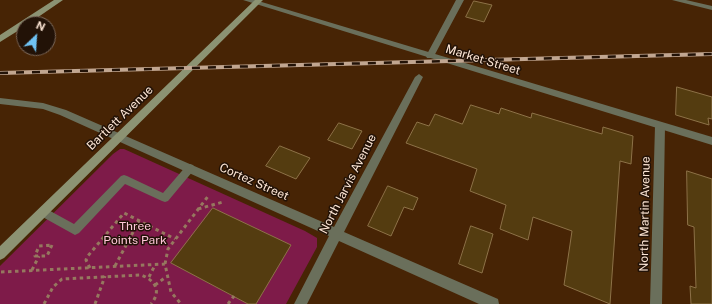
<!DOCTYPE html>
<style>
body{margin:0}
#map{position:relative;width:712px;height:304px;overflow:hidden;background:#472405;font-family:"Public Sans",sans-serif}
canvas{display:block}
.north{position:absolute;left:16px;top:16px;width:40px;height:40px;box-sizing:border-box;background:#221207;border:1px solid #7a6759;border-radius:50%;rotate:25deg;font-size:11px;font-weight:700;line-height:16px;text-align:center;color:#fde6d5}
.north::after{content:'';display:block;margin:auto;width:14px;height:18px;background:#6fc2f4;clip-path:polygon(50% 0,100% 100%,50% 72%,0 100%)}
</style>
<div id="map">
<canvas width="712" height="304"></canvas>
<div class="north">N</div>
</div>
<script>
const context = document.querySelector('canvas').getContext('2d');
context.lineJoin = 'round';
function fillPath(path, color) {
  context.fillStyle = color;
  context.fill(path, 'evenodd');
}
function trace(path, color, width, dash) {
  context.strokeStyle = color;
  context.lineWidth = width;
  context.lineCap = dash ? 'butt' : 'round';
  context.setLineDash(dash || []);
  context.stroke(path);
}
function label(font, color, halo, rows, align = 'center') {
  context.font = font + ' "Public Sans",sans-serif';
  context.lineWidth = 3;
  context.setLineDash([]);
  context.textBaseline = 'middle';
  context.strokeStyle = halo;
  context.fillStyle = color;
  for (const [text, x, y, turn = 0] of rows) {
    context.save();
    context.translate(x, y);
    context.rotate((+turn || 0) * Math.PI / 180);
    context.textAlign = isNaN(turn) ? turn : align;
    if (halo) context.strokeText(text, 0, 0);
    context.fillText(text, 0, 0);
    context.restore();
  }
}
const green = new Path2D(`
 M120 149H124L305 231 317 238V247L286 304H0V266L113 154Z`);
const building = new Path2D(`
 M474 1 492 5 484 22 466 17Z
 M677 87 712 97V119L708 118 709 125 676 115Z
 M471 105 499 114 501 108 531 118 532 113 602 134 603 127 633 136 631 164 620 161 610 304 564 285 572 231 533 217 528 240 500 229 506 205 470 191 477 169 406 143 417 122 429 126 435 114 462 124Z
 M339 123 362 131 352 149 328 140Z
 M280 146 310 158 296 179 266 166Z
 M687 171 712 179V304H691L690 286 696 288 694 227 688 225Z
 M388 186 418 198 413 210 404 207 391 236 368 226Z
 M213 208 291 245 256 304H248L171 263Z
 M471 226 493 234 482 273 459 264Z`);
const path = new Path2D(`
 M198 209 223 202
 M52 245 47 256H35L39 246Z
 M165 264 168 249 209 195
 M115 266 139 221
 M90 268 86 260 87 257 124 213 175 239
 M32 270 39 256
 M1 272 165 264 171 292 181 304
 M149 277 155 265
 M155 285 166 277
 M44 304 53 287 62 279 141 275C155 280 162 291 151 304
 M95 304 105 276
 M228 304 234 296`);
const service = new Path2D(`
 M190 164 193 165 195 168 193 171 168 201 165 202 162 201 125 184 79 233 75 235 39 215 38 212 39 209 43 207 74 224 121 176 124 175 127 176 163 193 187 165Z`);
const minor = new Path2D(`
 M456 0H464L433 58H427L426 56Z
 M672 0H686L712 6V10Z
 M419 74 423 77 344 232 498 299 499 304H479L339 241 307 304H294L329 236 60 115 43 109 0 104V98L43 103 66 110 334 227 415 77Z
 M660 122 665 126 662 304H650L655 126Z`);
const tertiary = new Path2D(`
 M243 0H255L712 137V145Z`);
const secondary = new Path2D(`
 M54 0H63L28 24H24V27L0 42V35Z
 M255 0H263L4 258 0 260V246Z`);
const rail = new Path2D(`
 M0 73 712 54`);
const streetNames = [
 ["Market Street",483,60,17],
 ["Bartlett Avenue",120,118,-44],
 ["Cortez Street",254,182,24],
 ["North Jarvis Avenue",348,184,-63],
 ["North Martin Avenue",645,214,-89]
];
const parkNames = [
 ["Three",135,226],
 ["Points Park",135,240]
];
fillPath(green, '#7e1b49');
fillPath(building, '#543c10');
trace(building, '#8d7248', 1);
trace(path, '#96785f', 3, [3.5, 3.5]);
fillPath(service, '#6a6f5b');
fillPath(minor, '#6a6f5b');
fillPath(tertiary, '#6a6f5b');
fillPath(secondary, '#8c9373');
trace(rail, '#c1a691', 4);
trace(rail, '#221207', 2.5, [8]);
label('12px', '#fde6d5', '#221207', streetNames);
label('12px', '#ffc6d9', '#221207', parkNames);
</script>
